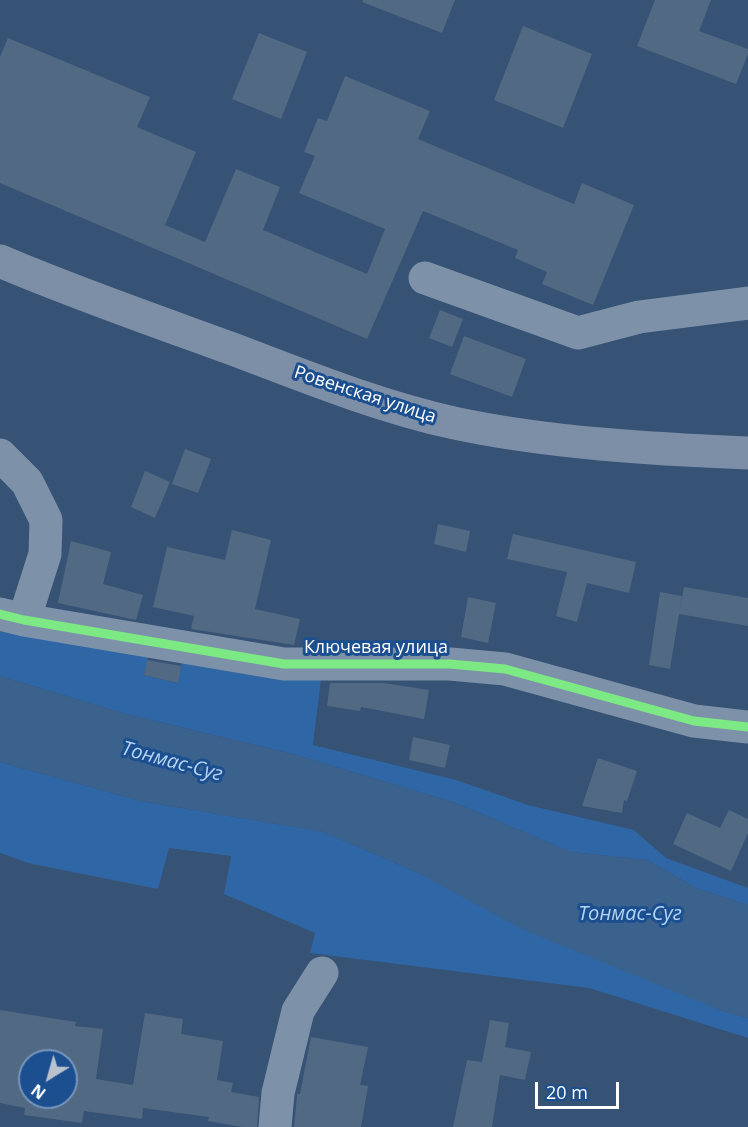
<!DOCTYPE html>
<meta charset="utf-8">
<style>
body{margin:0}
#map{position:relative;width:748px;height:1127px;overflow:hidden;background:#365274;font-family:"Open Sans",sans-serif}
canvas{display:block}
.north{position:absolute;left:18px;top:1049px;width:60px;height:60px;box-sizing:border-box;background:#1b4f8f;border:2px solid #7695bc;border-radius:50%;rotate:217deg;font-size:16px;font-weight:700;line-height:24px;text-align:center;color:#fff}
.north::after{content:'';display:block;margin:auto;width:21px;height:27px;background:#b9c2ce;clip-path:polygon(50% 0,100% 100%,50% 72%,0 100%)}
.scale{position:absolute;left:535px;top:1082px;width:84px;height:27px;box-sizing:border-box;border:3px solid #fff;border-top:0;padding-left:8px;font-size:18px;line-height:21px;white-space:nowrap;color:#fff;-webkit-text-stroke:4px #1b4f8f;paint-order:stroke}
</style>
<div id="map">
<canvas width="748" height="1127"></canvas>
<div class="north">N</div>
<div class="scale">20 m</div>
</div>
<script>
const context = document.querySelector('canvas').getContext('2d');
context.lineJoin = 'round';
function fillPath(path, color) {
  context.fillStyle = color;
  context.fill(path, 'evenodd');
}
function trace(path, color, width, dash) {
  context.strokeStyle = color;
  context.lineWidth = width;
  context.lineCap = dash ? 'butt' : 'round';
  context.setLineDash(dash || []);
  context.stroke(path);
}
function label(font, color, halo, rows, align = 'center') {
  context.font = font + ' "Open Sans",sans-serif';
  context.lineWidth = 6;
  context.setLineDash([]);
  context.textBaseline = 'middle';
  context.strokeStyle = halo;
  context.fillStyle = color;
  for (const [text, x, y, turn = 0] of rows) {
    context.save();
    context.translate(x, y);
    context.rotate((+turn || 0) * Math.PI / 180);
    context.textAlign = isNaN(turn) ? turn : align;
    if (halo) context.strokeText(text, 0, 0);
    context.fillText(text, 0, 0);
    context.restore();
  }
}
const green = new Path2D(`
 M0 624 149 654 144 675 177 683 182 661 322 671 313 745 456 780 528 805 634 830 666 858 748 888V905L696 888 647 860 571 852 456 803 293 754 126 714 0 676Z
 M0 762 141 801 324 832 414 871 722 1011 748 1018V1038L589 988 310 953 315 933 224 894 231 856 169 848 158 889 28 863 0 853Z`);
const water = new Path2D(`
 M0 676 126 714 293 754 456 803 571 852 647 860 696 888 748 905V1018L722 1011 524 930 414 871 324 832 141 801 0 762Z`);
const building = new Path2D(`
 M363 0H455L442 33 362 2Z
 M655 0H711L699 31 748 49V54L736 84 637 46Z
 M523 26 592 54 563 128 494 100Z
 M259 33 307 52 281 119 232 99Z
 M8 38 150 97 137 127 196 152 165 225 205 242 236 169 280 187 263 230 367 274 385 229 299 193 315 156 304 152 318 118 327 121 345 76 430 111 418 139 574 204 582 183 634 205 593 305 542 284 547 272 515 258 518 250 423 211 367 339 0 183V57Z
 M440 310 463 319 452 347 429 338Z
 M464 336 526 359 512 397 450 374Z
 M185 449 211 459 198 493 172 484Z
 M145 471 170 482 155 518 131 507Z
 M438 524 470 531 466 552 434 544Z
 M232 530 271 540 255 609 300 619 294 645 191 629 194 616 153 607 167 547 225 560Z
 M513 534 636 562 629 593 587 583 577 622 556 616 567 572 507 559Z
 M71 541 111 552 103 584 143 595 136 620 58 603Z
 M684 587 748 598V626L679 614Z
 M660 592 682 596 670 669 649 665Z
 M468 597 496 603 488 643 461 637Z
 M147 660 181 666 178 683 144 675Z
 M330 683H384L429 690 424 719 361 707 360 711 327 706Z
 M413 737 450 745 445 768 409 760Z
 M598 758 637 771 627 801 624 800 622 813 582 806Z
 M729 810 748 819V833L731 871 673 844 687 813 720 828Z
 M0 1010 76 1022 75 1026 103 1029 96 1079 133 1085 145 1013 183 1019 181 1034 223 1041 217 1080 233 1083 231 1092 259 1097 257 1127H242L208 1121 209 1117 143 1108 142 1119 84 1111 82 1123 24 1115 25 1108 0 1103ZM30 1061H66V1097H30Z
 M490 1020 509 1023 505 1047 531 1052 525 1080 500 1075 492 1127H453L467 1060 482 1062Z
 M311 1037 368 1047 360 1085 368 1086 361 1127H294L297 1096V1094H300Z`);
const minor = new Path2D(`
 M425 278 578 333 639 317 748 303
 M0 455 27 482 46 520 45 554 24 620
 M0 614 24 620 284 664H450L505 669 694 721 748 727
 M275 1127 278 1093 298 1011 322 973`);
const major = new Path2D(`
 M0 261C75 293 153 320 230 348 304 376 377 406 454 423 547 443 653 449 748 453`);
const cycleway = new Path2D(`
 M0 614 24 620 284 664H450L505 669 694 721 748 727`);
const streetNames = [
 ["Ровенская улица",365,395,18],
 ["Ключевая улица",376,648]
];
const waterNames = [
 ["Тонмас-Суг",172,762,15],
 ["Тонмас-Суг",630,914]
];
fillPath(green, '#2f66a5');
fillPath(water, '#3b618d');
fillPath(building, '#526984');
trace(minor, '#7d92a8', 33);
trace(major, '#7d8ea7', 33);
trace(cycleway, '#7ce984', 9);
label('18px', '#fff', '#1b4f8f', streetNames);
label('italic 20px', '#b5d3f5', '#1b4f8f', waterNames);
</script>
